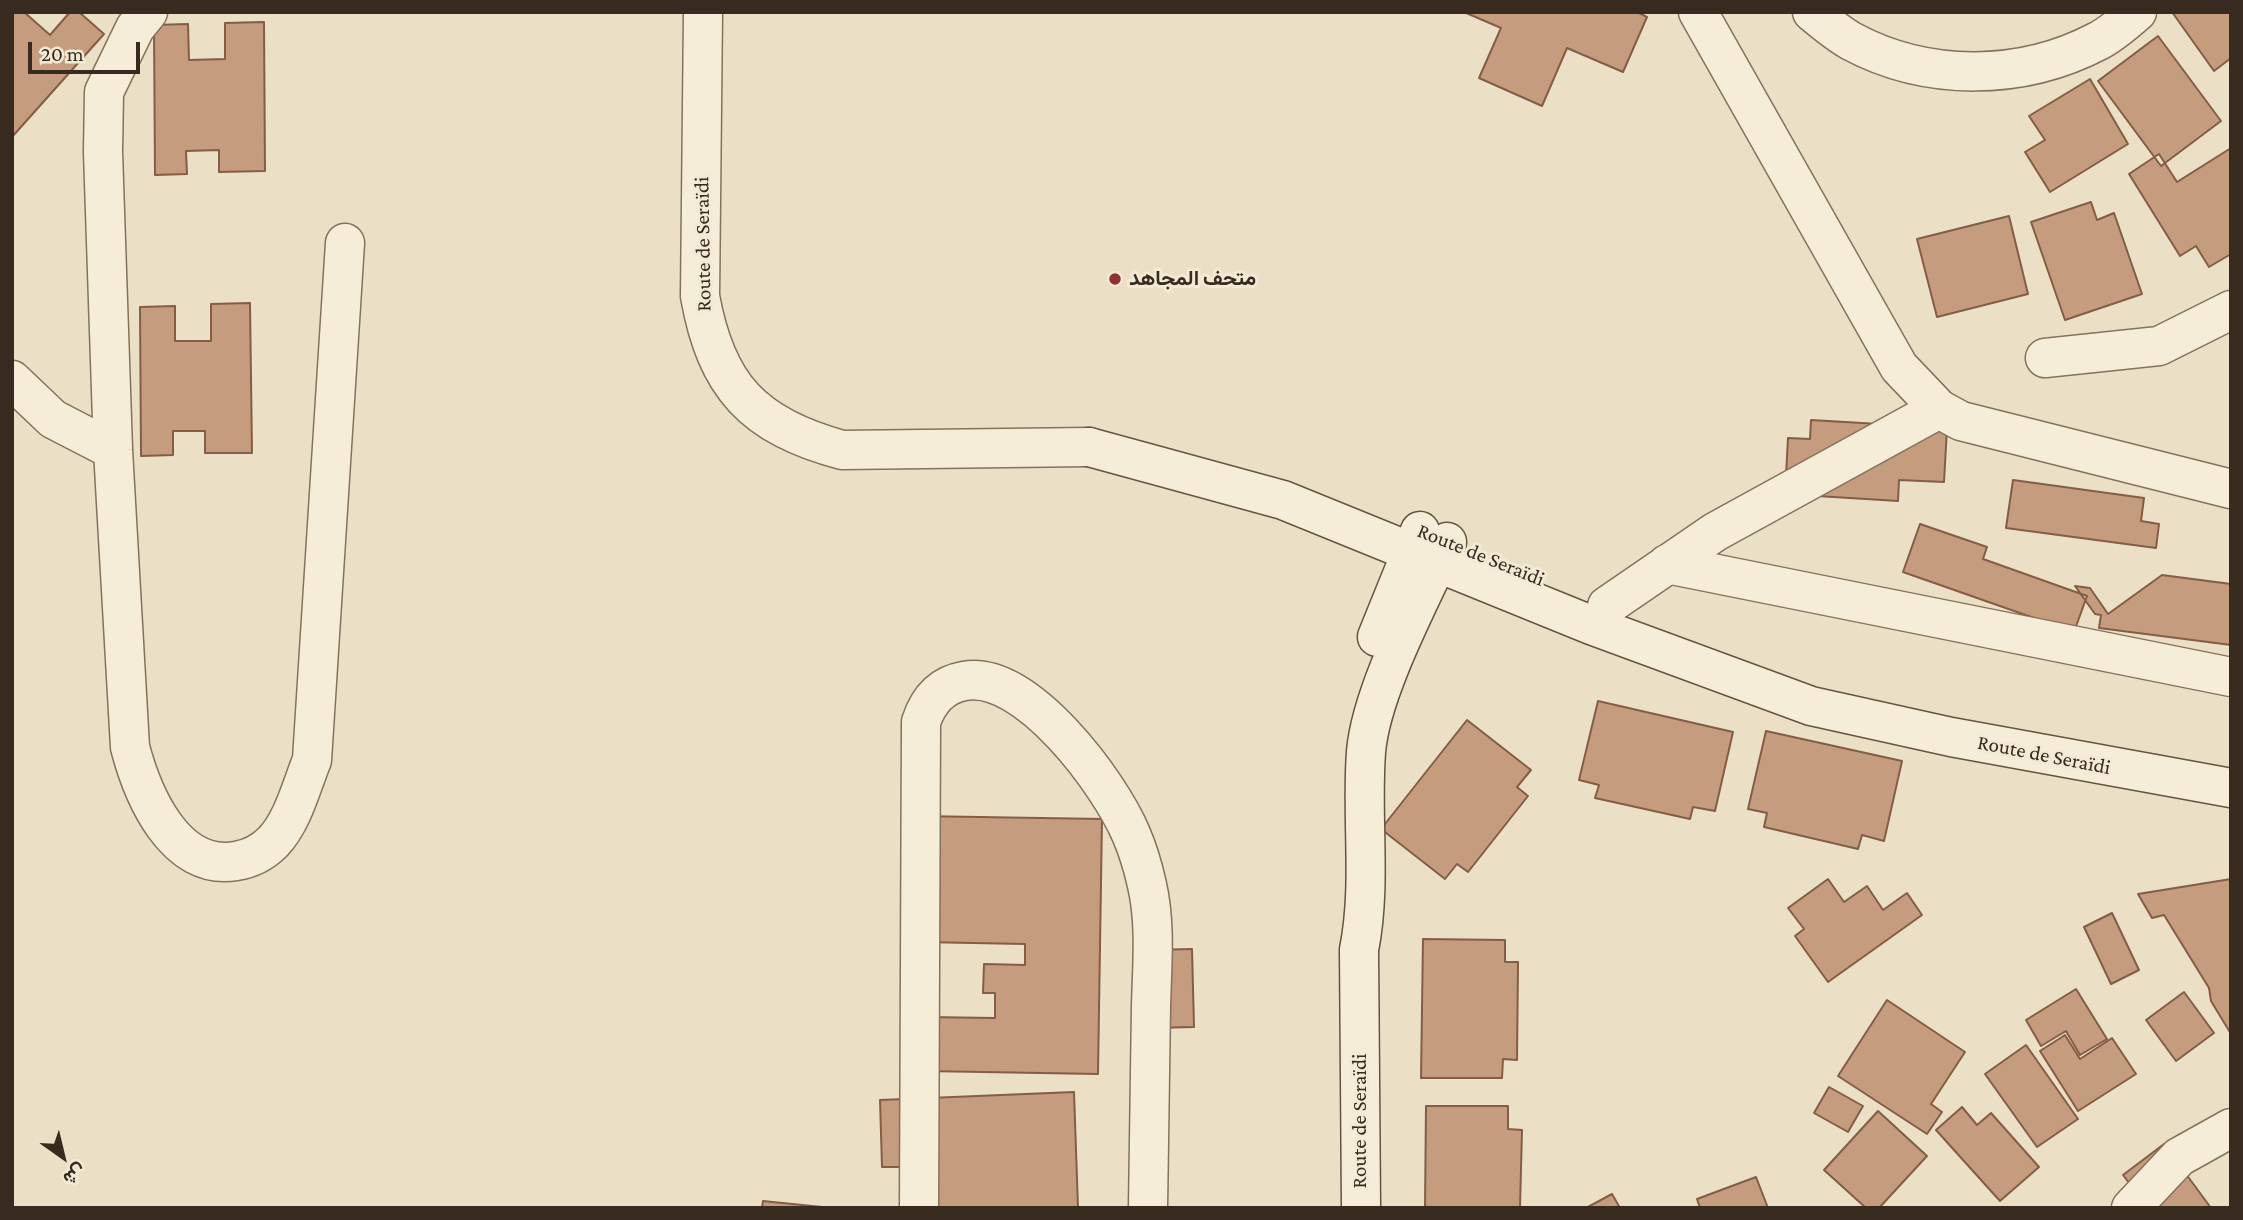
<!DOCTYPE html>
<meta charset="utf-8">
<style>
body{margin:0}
#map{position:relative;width:2243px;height:1220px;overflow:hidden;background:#ebe0c6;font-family:"Crimson Pro",Vazirmatn,serif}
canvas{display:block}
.frame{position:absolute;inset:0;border:14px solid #372b20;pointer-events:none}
.north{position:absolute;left:28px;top:1122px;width:70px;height:70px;-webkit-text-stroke:5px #f3ead5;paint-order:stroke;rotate:146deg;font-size:19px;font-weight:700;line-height:28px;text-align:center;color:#372b20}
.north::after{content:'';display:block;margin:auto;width:24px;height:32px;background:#372b20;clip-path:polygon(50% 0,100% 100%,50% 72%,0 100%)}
.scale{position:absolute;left:28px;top:42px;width:112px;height:32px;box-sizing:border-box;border:4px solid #372b20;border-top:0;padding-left:9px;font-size:21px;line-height:24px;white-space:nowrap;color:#372b20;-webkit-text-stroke:5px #f3ead5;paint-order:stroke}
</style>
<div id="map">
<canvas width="2243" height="1220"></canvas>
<div class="frame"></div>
<div class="north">ش</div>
<div class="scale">20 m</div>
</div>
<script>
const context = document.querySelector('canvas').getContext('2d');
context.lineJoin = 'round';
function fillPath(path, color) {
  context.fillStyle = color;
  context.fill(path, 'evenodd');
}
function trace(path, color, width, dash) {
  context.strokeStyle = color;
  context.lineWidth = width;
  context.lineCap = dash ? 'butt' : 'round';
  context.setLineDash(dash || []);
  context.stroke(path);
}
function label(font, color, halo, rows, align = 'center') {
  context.font = font + ' "Crimson Pro",Vazirmatn,serif';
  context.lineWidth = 6;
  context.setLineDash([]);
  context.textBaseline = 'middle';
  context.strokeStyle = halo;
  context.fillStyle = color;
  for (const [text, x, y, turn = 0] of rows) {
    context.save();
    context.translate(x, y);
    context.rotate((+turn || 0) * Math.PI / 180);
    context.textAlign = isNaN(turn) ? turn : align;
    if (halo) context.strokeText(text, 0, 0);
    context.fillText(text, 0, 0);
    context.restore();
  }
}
const building = new Path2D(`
 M12 12H24L50 35 70 12H79L104 34 12 137Z
 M1464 12H1637L1647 17 1623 72 1567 48 1542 106 1479 78 1501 28Z
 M2172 12H2231V58L2214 71Z
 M264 22 265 171 219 172V150L186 151 187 174 155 175 154 25 188 24 189 60 225 59V23Z
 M2158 36 2221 121 2161 166 2098 81Z
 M2090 79 2128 144 2050 192 2025 152 2045 140 2029 116Z
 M2231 148V254L2209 267 2196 246 2180 256 2129 174 2159 154 2177 182Z
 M2091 202 2097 220 2114 213 2142 294 2065 320 2031 222Z
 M2009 216 2028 294 1937 317 1917 239Z
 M250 303 252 453H205V431H173V455L141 456 140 307 175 306V341H211V304Z
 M1811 420 1947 428 1944 482 1899 480 1898 501 1785 494 1788 438 1810 439Z
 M2013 480 2144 498 2141 521 2159 524 2156 548 2006 528Z
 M1920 524 1987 547 1983 559 2087 596 2074 632 1903 572Z
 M2162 575 2231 584V645L2099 628 2101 615 2095 614 2075 586 2090 588 2108 614Z
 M1598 701 1733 732 1715 811 1693 807 1690 819 1595 798 1599 785 1579 780Z
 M1467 720 1531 770 1517 787 1528 796 1468 872 1457 864 1445 879 1381 829Z
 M1766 731 1902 761 1884 841 1862 835 1858 849 1764 827 1767 813 1748 809Z
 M918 816 1102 819 1098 1074 925 1071 927 1017 995 1018V993H983L984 964 1025 965V944L921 942Z
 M1828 879 1844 902 1867 886 1883 910 1907 893 1922 915 1828 982 1795 936 1804 929 1788 908Z
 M2231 879V1034L2211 1001 2209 988 2164 915 2152 918 2138 894Z
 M2112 913 2139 970 2111 984 2084 927Z
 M1423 939 1505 940V962H1518L1517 1060 1503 1059 1502 1078H1421Z
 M1192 949 1194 1027 1153 1028 1151 950Z
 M2076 989 2107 1039 2080 1055 2066 1031 2041 1046 2026 1020Z
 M2184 992 2214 1033 2176 1061 2146 1020Z
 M1887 1000 1965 1052 1931 1104 1942 1112 1927 1134 1838 1076Z
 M2065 1035 2080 1059 2112 1038 2136 1074 2078 1111 2040 1051Z
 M2026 1045 2078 1119 2037 1147 1985 1074Z
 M1829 1087 1863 1106 1848 1132 1814 1113Z
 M1074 1092 1078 1208H907L905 1167H882L880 1100Z
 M1426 1106H1508V1129L1522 1130 1520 1208H1425Z
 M1962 1107 1977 1125 1991 1113 2039 1167 2000 1201 1936 1130Z
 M1878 1111 1927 1156 1879 1208H1866L1824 1170Z
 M2164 1144 2211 1208H2148L2123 1175Z
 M1756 1177 1768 1208H1700L1697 1199Z
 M1612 1194 1620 1208H1586Z
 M763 1201 832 1208H762Z`);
const street = new Path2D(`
 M148 12 135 28 104 92 103 152 113 450 130 747C142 793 174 872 236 861 249 859 263 852 273 842 293 821 301 787 312 760L345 243
 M703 12 700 296C716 386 753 426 842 450L1089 447
 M1698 12 1899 367 1939 409 1961 421 2231 489
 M1812 12C1824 22 1837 33 1851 41 1927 82 2022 81 2098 41 2112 34 2125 22 2137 12
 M2045 358 2159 346 2231 310
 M12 380 53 419 113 450
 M1667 564 2231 677
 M1607 606 1715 532 1939 409
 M919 1208 921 722C928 701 941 685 964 681 1026 669 1110 784 1131 834 1138 850 1143 867 1147 885 1156 924 1152 966 1151 1006 1150 1073 1149 1141 1148 1208
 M2131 1208 2179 1157 2231 1128`);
const secondary = new Path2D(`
 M1089 447 1283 500 1591 625 1811 706 1951 737 2231 788
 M1377 637 1420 531
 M1361 1208 1359 950C1372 884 1361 818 1366 752 1371 691 1421 599 1447 542`);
const markers = [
 [1115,279,7,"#903233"]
];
const streetNames = [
 ["Route de Seraïdi",703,244,-91],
 ["Route de Seraïdi",1481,555,22],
 ["Route de Seraïdi",2044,755,11],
 ["Route de Seraïdi",1360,1121,-90]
];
const poiNames = [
 ["متحف المجاهد",1129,279]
];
fillPath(building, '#c69c7f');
trace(building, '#835d45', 2);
trace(street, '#85725d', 41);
trace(secondary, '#675340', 41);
trace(street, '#f6edd9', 38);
trace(secondary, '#f6edd9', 38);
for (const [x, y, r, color] of markers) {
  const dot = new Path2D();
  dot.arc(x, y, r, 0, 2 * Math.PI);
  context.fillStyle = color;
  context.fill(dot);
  trace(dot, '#f3ead5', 2.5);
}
label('21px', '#372b20', '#f3ead5', streetNames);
label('bold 21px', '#372b20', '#f3ead5', poiNames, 'left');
</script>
